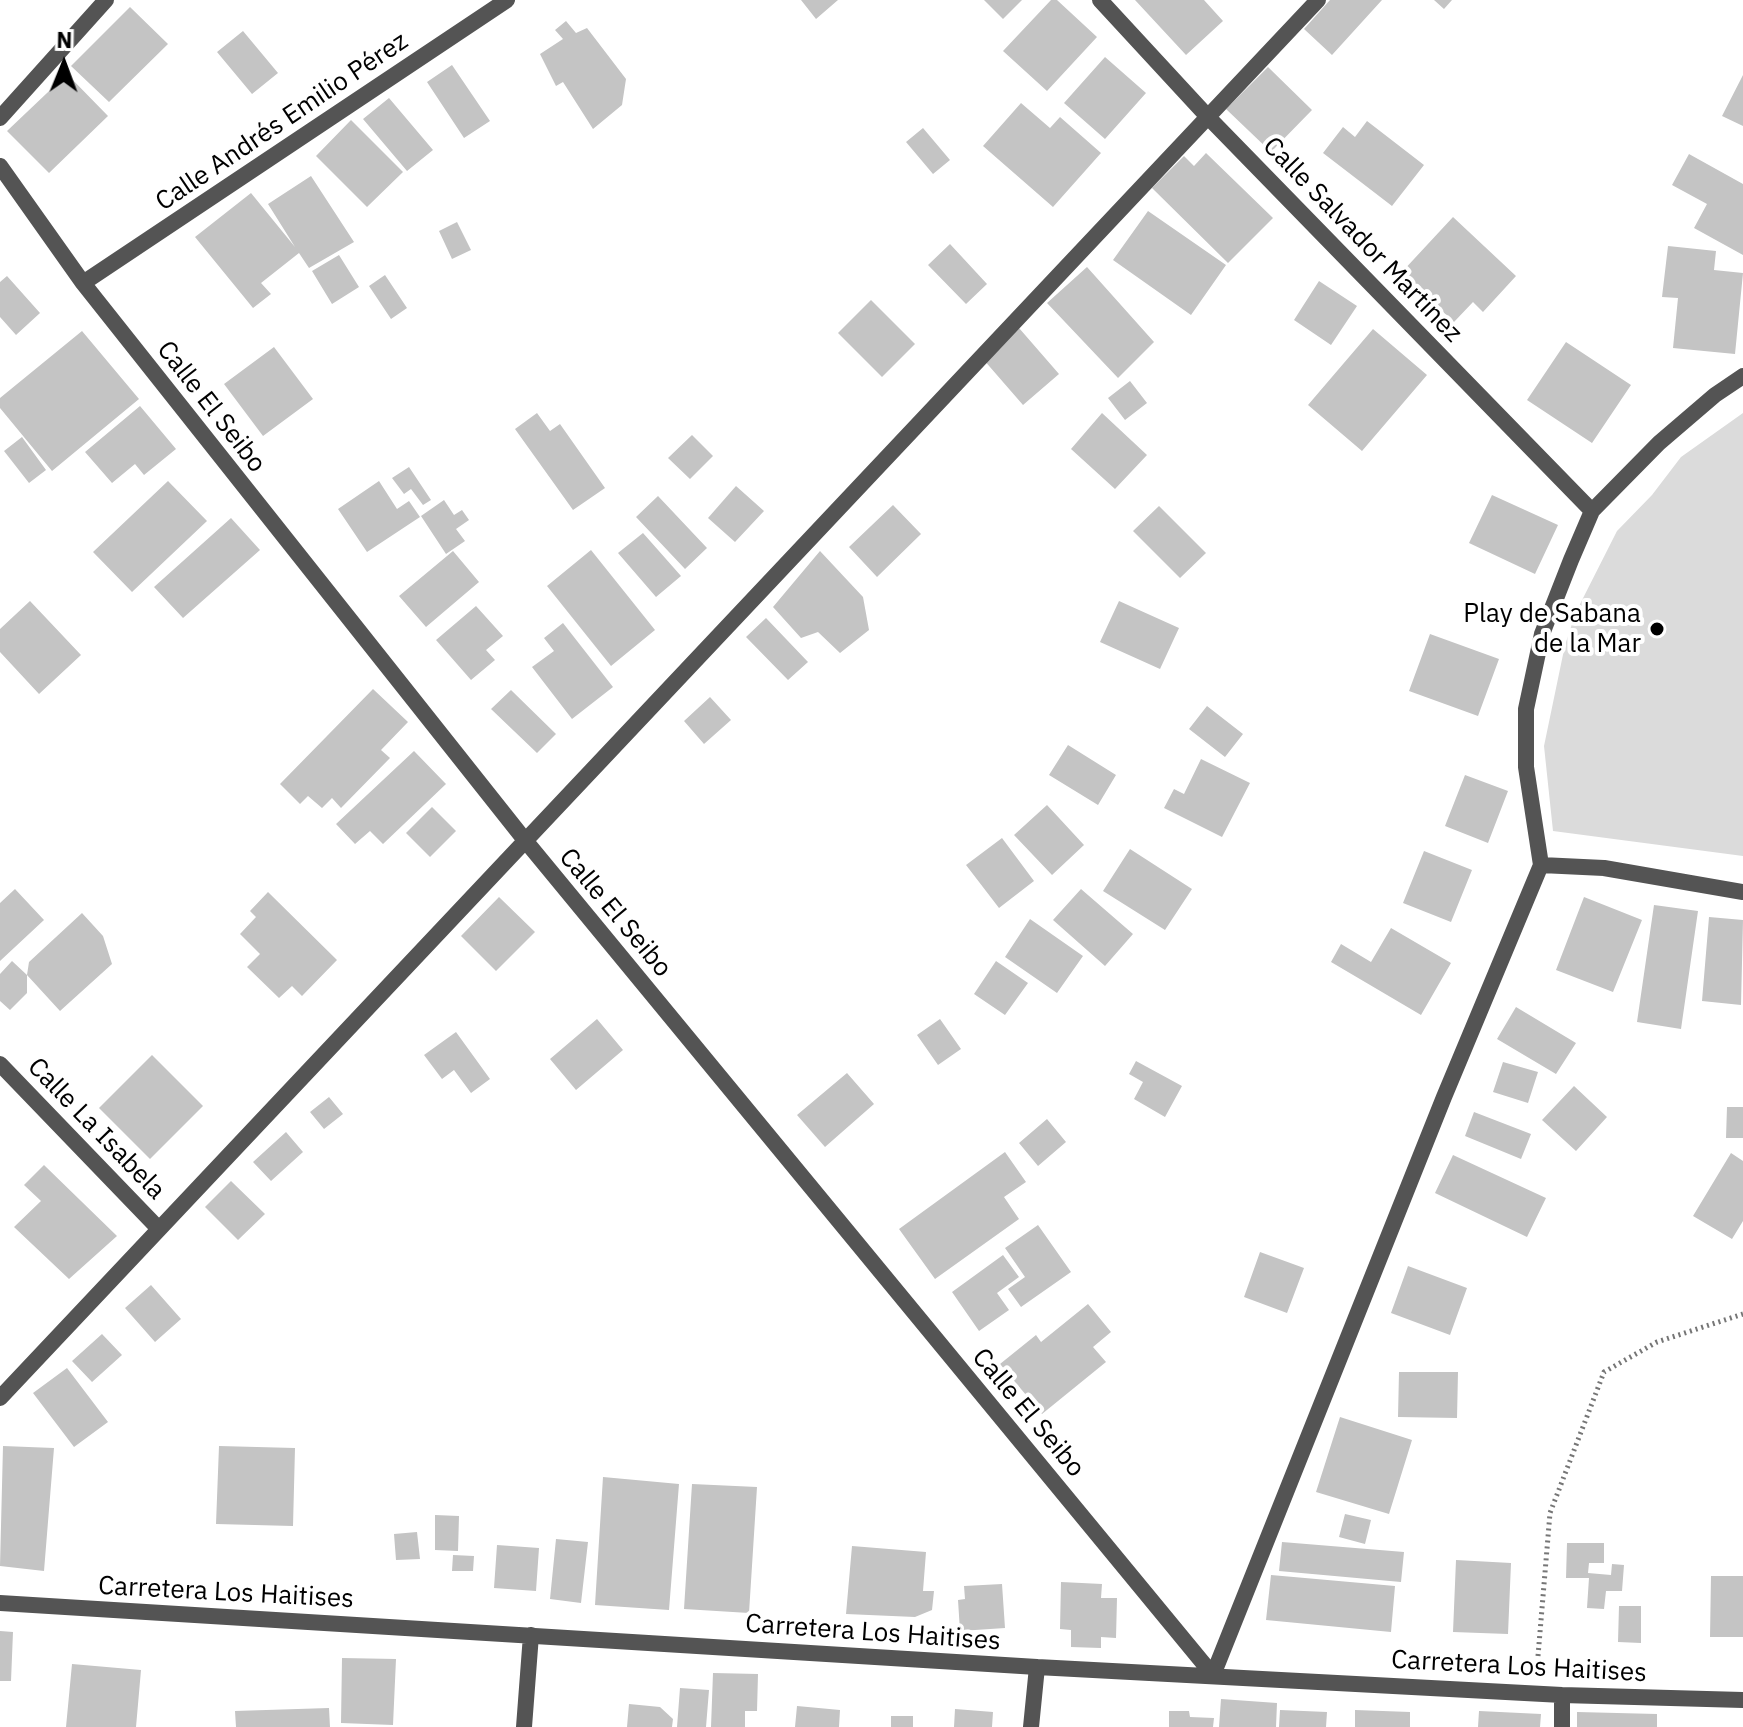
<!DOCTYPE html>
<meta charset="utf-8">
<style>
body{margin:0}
#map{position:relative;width:1743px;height:1727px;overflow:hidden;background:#fff;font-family:"IBM Plex Sans",sans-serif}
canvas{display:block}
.north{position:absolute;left:24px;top:24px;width:80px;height:80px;-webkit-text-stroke:6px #fff;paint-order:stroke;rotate:1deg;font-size:22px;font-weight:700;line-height:32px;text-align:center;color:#000}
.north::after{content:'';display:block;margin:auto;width:28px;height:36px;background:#000;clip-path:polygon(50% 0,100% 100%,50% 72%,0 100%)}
</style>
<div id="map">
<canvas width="1743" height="1727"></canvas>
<div class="north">N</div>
</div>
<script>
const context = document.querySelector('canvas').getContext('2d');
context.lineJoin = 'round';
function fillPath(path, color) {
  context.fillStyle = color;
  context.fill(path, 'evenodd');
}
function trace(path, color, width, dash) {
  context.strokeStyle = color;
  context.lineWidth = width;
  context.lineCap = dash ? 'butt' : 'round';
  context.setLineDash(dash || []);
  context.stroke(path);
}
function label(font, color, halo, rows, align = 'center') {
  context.font = font + ' "IBM Plex Sans",sans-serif';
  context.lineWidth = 8;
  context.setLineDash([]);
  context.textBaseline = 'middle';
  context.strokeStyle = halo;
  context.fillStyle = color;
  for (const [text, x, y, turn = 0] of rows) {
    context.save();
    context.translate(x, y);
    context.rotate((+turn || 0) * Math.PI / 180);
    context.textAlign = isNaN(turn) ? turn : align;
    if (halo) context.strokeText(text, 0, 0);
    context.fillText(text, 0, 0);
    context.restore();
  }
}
const green = new Path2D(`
 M1743 413V856L1553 831 1544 746 1565 645 1576 612 1617 531 1652 495 1681 457Z`);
const building = new Path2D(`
 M801 0H838L816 19Z
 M984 0H1022L1003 19Z
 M1051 0H1057L1097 37 1047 91 1003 51Z
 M1135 0H1204L1223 21 1186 55Z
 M1330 0H1382L1332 55 1304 29Z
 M1434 0H1452L1444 9Z
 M130 7 168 44 109 102 71 66Z
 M566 21 576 33 587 28 626 79 622 105 593 129 563 82 556 86 540 54 563 39 555 30Z
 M243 31 278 73 252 94 217 52Z
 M1105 57 1146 93 1105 139 1064 103Z
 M452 65 490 121 464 138 427 82Z
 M1268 67 1312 110 1271 152 1226 109Z
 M67 74 108 116 49 173 7 131Z
 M1743 75V126L1722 116Z
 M389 98 433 150 407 171 363 119Z
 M1021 103 1050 128 1060 117 1101 153 1053 207 983 146Z
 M351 120 403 172 367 207 316 156Z
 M1367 121 1424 165 1392 206 1323 153 1343 127 1355 137Z
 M923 128 950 160 933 174 906 142Z
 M1206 153 1273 218 1228 263 1152 188 1184 156 1194 166Z
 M1689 154 1743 184V255L1694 228 1707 204 1672 185Z
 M311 176 354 242 309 268 299 253 261 283 271 294 253 308 195 237 251 193 295 247 268 204Z
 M1148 211 1226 265 1191 315 1113 260Z
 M1453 217 1516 276 1483 312 1473 302 1454 322 1401 273Z
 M457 222 471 250 452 259 439 231Z
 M950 244 987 284 966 304 928 265Z
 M1668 246 1716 251 1714 270 1743 273 1735 354 1673 348 1678 298 1662 297Z
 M339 255 359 287 332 304 312 271Z
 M1087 267 1154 342 1118 378 1047 303Z
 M385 275 407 308 391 319 369 286Z
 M7 276 40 313 16 335 0 317V282Z
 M1319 281 1357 306 1331 345 1294 320Z
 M871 300 915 344 882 377 838 333Z
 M1019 328 1059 374 1023 405 983 359Z
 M1373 329 1427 375 1362 451 1308 405Z
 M82 331 139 399 52 471 0 408V398Z
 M1566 342 1631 385 1592 443 1527 400Z
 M274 347 313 399 263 436 224 384Z
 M1130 381 1147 403 1125 420 1108 398Z
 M140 406 176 449 144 475 135 464 112 483 85 452Z
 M537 413 550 431 560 424 605 488 573 510 515 429Z
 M1102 413 1147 455 1115 489 1071 449Z
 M692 435 713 456 690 479 668 458Z
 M22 437 46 470 29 483 4 451Z
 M409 467 431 500 423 505 411 489 404 494 392 478Z
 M168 481 207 521 132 592 93 552Z
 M379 481 397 509 409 501 420 517 367 552 338 509Z
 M736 486 764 511 735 542 708 518Z
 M1492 495 1558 525 1535 574 1469 543Z
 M658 496 707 548 685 569 636 517Z
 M444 500 454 515 462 510 469 520 456 529 465 541 446 554 421 516Z
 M893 505 921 534 877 577 849 547Z
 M1159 506 1206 553 1180 578 1133 531Z
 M231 518 260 550 183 618 154 587Z
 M643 533 681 576 656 597 618 553Z
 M591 550 655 630 611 666 547 586Z
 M453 551 479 582 426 627 399 596Z
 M820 551 863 597 869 630 840 653 818 632 801 638 773 607Z
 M30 601 81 655 39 694 0 652V629Z
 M1119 601 1179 628 1160 669 1100 642Z
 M476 606 503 636 486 650 495 660 471 680 436 640Z
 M766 618 808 662 788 680 746 637Z
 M563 623 613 687 572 719 532 667 554 651 544 638Z
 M1430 634 1499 659 1478 716 1409 691Z
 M373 689 408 722 381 750 390 758 341 808 332 798 322 808 308 796 300 804 280 784Z
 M511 690 556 734 537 753 491 709Z
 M710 697 731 720 704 744 684 721Z
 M1207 706 1243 734 1225 757 1189 729Z
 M1068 745 1116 775 1098 805 1049 775Z
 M414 751 446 784 383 844 370 831 355 844 336 824Z
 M1201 759 1250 783 1222 837 1164 808 1174 789 1184 794Z
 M1465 775 1508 791 1488 843 1445 826Z
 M1047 805 1084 845 1052 875 1014 835Z
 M432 807 456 831 430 857 406 833Z
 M1002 838 1034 881 999 908 966 865Z
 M1130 849 1192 889 1165 930 1103 891Z
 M1424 851 1472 870 1451 922 1403 903Z
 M15 889 44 920 0 961V903Z
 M1081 889 1133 934 1105 966 1053 920Z
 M268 892 337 960 302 996 292 986 279 998 247 967 260 954 240 934 256 917 250 911Z
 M499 897 535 932 496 971 461 936Z
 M1584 897 1642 920 1613 992 1556 970Z
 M1654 905 1698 911 1681 1029 1637 1022Z
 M82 913 103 936 112 964 60 1011 27 975 29 962Z
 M1709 917 1743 920 1741 1005 1702 1001Z
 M1030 919 1083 956 1057 993 1005 957Z
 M1391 928 1451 963 1421 1015 1331 962 1341 944 1371 962Z
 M12 961 27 975V993L10 1010 0 1001V974Z
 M996 961 1028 983 1005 1015 974 994Z
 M1516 1007 1576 1043 1556 1074 1497 1039Z
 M597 1019 623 1050 576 1090 550 1059Z
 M940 1019 961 1049 938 1065 917 1035Z
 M456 1032 490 1079 471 1093 454 1070 442 1079 424 1055Z
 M152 1055 203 1106 150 1159 99 1108Z
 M1136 1061 1182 1086 1165 1117 1134 1099 1143 1082 1129 1074Z
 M1503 1062 1538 1072 1528 1103 1493 1092Z
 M847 1073 874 1104 825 1147 797 1115Z
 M1574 1086 1607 1117 1576 1151 1542 1120Z
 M329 1097 343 1114 324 1129 310 1112Z
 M1727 1107H1743V1138H1726Z
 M1474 1112 1531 1134 1521 1159 1465 1136Z
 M1047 1119 1066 1142 1038 1166 1019 1143Z
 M286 1132 303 1152 271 1181 253 1162Z
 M1005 1152 1026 1182 1004 1197 1019 1219 935 1279 899 1229Z
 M1731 1153 1743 1161V1221L1732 1239 1693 1216Z
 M1453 1155 1546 1198 1527 1237 1435 1193Z
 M44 1165 117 1236 69 1279 14 1227 41 1201 24 1185Z
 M231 1181 265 1214 238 1240 205 1207Z
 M1038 1225 1071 1272 1021 1307 1008 1289 1025 1277 1005 1248Z
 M1260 1252 1304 1268 1287 1313 1244 1297Z
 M1003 1255 1019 1277 997 1293 1009 1310 979 1331 952 1292Z
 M1408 1266 1467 1288 1450 1335 1391 1313Z
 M151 1285 181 1319 155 1342 125 1308Z
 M1088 1304 1111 1332 1093 1347 1106 1362 1042 1414 1000 1364 1036 1335 1041 1342Z
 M102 1334 122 1355 92 1382 72 1361Z
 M67 1368 108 1422 74 1447 33 1393Z
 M1399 1372H1458L1457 1418 1398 1417Z
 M1340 1417 1412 1440 1389 1514 1316 1492Z
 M3 1446 54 1448 44 1571 0 1566Z
 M219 1446 295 1448 293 1526 216 1524Z
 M603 1477 679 1484 669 1610 595 1605Z
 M692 1484 757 1487 749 1613 684 1609Z
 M1345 1514 1371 1520 1365 1544 1339 1537Z
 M435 1515 459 1516 458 1551 435 1550Z
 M417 1532 420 1559 396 1560 394 1534Z
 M556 1539 588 1542 581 1603 550 1599Z
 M1282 1542 1404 1552 1401 1582 1279 1571Z
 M1567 1543H1604V1563H1589L1588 1573 1611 1575 1612 1564 1624 1565 1622 1591H1606L1604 1609 1587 1608 1589 1578H1566Z
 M497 1545 539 1548 536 1591 494 1588Z
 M852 1546 926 1552 923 1591H934L932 1610 915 1617 846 1614Z
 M453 1555 474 1556 473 1571H452Z
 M1456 1560 1511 1563 1508 1634 1453 1632Z
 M1271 1575 1395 1586 1391 1632 1266 1620Z
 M1711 1576H1743V1637H1710Z
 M1061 1582 1102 1584 1101 1598H1117L1116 1638 1101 1637V1648L1071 1647V1630L1060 1629Z
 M1002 1584 1005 1628 960 1631 958 1600 965 1599 964 1586Z
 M1619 1606H1641V1643L1618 1642Z
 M0 1631 13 1632 11 1681H0Z
 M342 1658 396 1659 393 1725 341 1723Z
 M72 1664 141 1670 136 1727H66Z
 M713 1673 758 1674 757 1711H745V1727H711Z
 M680 1688 709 1690 706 1727H677Z
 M1221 1699 1277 1703 1276 1727H1219Z
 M629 1704 660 1707 673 1719 672 1727H627Z
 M797 1706 840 1710 839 1727H795Z
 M329 1708 330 1727H236L235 1711Z
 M955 1709 993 1712 992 1727H954Z
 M1280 1710 1327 1712 1326 1727H1279Z
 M1355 1710 1410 1712V1727H1355Z
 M1169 1711H1189L1190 1717 1214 1718 1213 1727H1169Z
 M1479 1711 1541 1714 1540 1727H1478Z
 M1577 1712 1657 1714V1727H1577Z
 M891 1716H913V1727H891Z`);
const path = new Path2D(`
 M1537 1668 1550 1513 1604 1372 1657 1342 1743 1314`);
const minor = new Path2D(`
 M1100 0 1208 117 1592 511
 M0 118 106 0
 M0 166 83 283 524 839 1213 1675 1444 1097 1541 865 1526 767V709L1542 634 1571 560 1592 511 1659 443 1715 395 1743 376
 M83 283 507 0
 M1541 865 1604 868 1743 892
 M0 1064 158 1228
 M0 1398 1318 0
 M0 1603 1037 1667 1562 1695 1743 1700
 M1562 1695V1727
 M524 1727 531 1635
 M1031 1727 1037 1667`);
const markers = [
 [1657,629,8,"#000"]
];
const streetNames = [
 ["Calle Andrés Emilio Pérez",282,122,-34],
 ["Calle Salvador Martínez",1362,240,46],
 ["Calle El Seibo",211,407,52],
 ["Calle El Seibo",615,913,50],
 ["Calle La Isabela",96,1129,46],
 ["Calle El Seibo",1028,1413,50],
 ["Carretera Los Haitises",226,1593,3],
 ["Carretera Los Haitises",873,1633,4],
 ["Carretera Los Haitises",1519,1667,3]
];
const poiNames = [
 ["Play de Sabana",1641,614],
 ["de la Mar",1641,644]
];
fillPath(green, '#dbdbdb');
fillPath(building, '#c4c4c4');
trace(path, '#767676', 5, [2, 4]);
trace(minor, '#545454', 16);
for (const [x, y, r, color] of markers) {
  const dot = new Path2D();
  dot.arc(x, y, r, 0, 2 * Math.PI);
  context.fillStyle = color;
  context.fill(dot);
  trace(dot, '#fff', 3);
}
label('26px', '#000', '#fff', streetNames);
label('26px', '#000', '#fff', poiNames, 'right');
</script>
